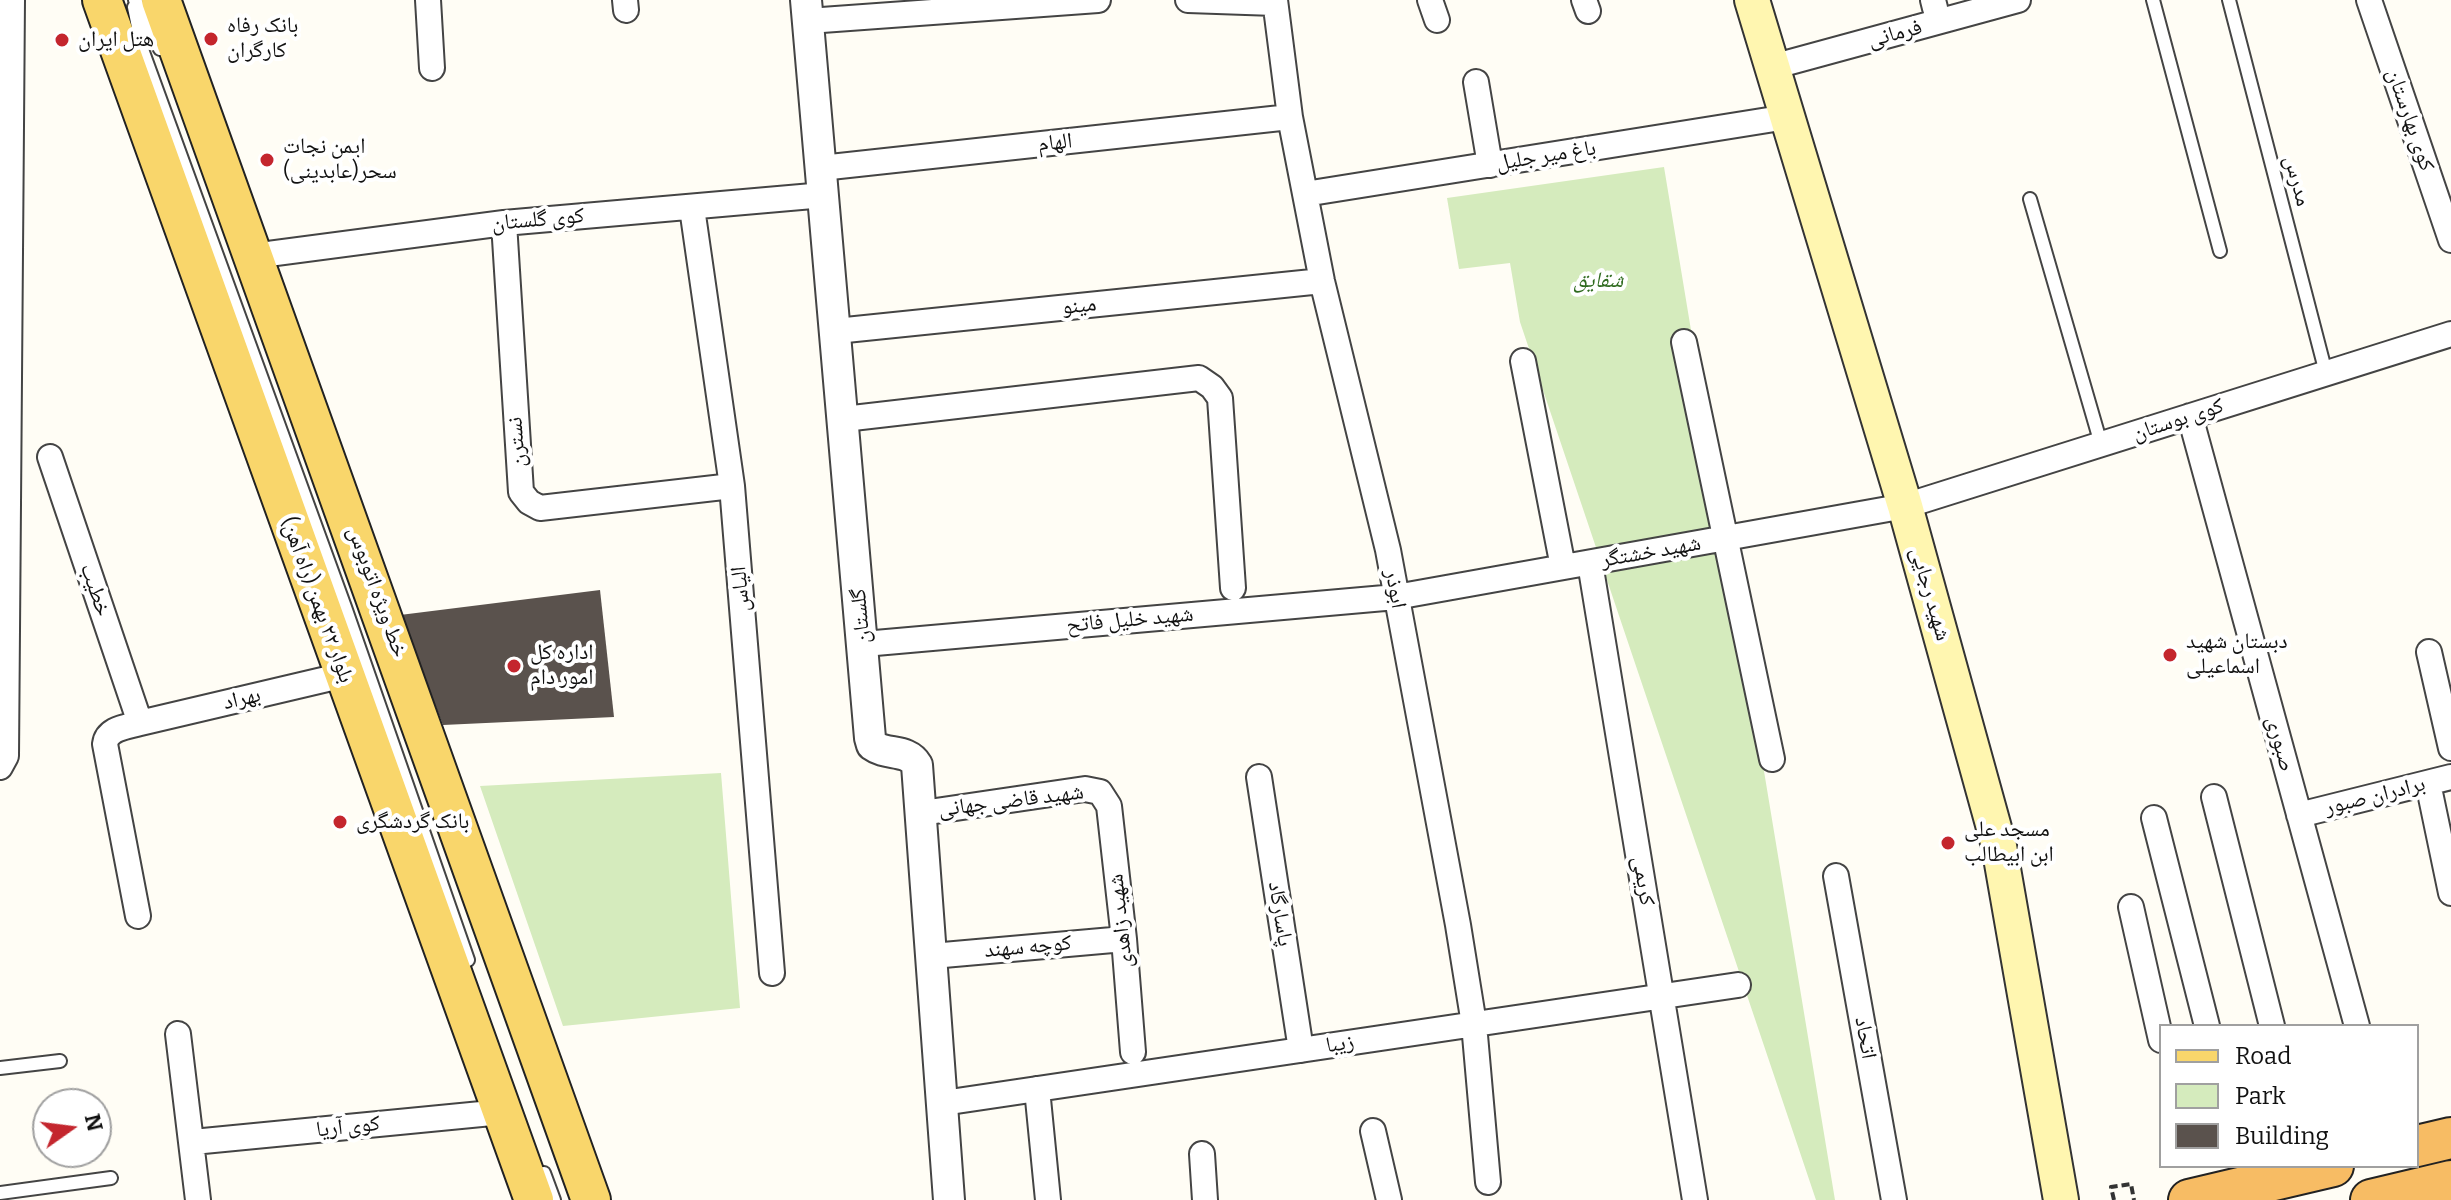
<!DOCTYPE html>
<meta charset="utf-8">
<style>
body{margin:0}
#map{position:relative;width:2451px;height:1200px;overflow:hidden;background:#fffdf5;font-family:Bitter,serif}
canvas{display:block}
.legend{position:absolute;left:2159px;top:1024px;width:260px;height:144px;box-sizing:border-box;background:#fff;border:2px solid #a0a0a0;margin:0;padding:10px 14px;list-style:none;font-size:24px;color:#111}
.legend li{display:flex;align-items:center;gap:16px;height:40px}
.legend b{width:40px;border:2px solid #a0a0a0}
.north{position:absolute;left:32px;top:1088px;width:80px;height:80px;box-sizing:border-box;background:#fff;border:2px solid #a0a0a0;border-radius:50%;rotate:76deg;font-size:22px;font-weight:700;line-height:32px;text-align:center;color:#111}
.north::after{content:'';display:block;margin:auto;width:28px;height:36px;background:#c4262e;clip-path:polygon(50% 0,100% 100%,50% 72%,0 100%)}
</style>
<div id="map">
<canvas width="2451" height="1200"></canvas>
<ul class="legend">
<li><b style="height:10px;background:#f9d66b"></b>Road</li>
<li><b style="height:22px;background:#d5ebbd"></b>Park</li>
<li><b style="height:22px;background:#5a524d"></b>Building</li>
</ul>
<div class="north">N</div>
</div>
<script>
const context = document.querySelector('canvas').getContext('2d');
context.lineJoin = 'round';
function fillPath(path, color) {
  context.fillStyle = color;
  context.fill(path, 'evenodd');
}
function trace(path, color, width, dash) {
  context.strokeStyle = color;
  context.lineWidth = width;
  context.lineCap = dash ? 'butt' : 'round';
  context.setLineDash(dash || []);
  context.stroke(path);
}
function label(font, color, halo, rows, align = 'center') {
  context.font = font + ' Bitter,"Noto Naskh Arabic",serif';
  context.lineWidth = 8;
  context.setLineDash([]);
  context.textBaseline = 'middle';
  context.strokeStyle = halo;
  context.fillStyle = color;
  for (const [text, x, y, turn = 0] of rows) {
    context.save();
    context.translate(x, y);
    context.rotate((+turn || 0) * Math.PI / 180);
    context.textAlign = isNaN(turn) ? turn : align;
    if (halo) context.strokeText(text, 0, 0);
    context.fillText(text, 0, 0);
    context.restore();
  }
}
const green = new Path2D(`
 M1664 167 1835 1200H1816L1520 322 1510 263 1459 269 1447 198Z
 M721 773 740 1008 563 1026 480 786Z`);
const building = new Path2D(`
 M600 590 614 717 443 725 400 615Z`);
const path = new Path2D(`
 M2114 1200 2111 1187 2131 1184 2134 1200`);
const service = new Path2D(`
 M135 0 160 49
 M2153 0 2220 251
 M2229 0 2326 373
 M134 7 143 52 345 607 468 960
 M2030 199 2101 444
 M0 1068 60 1061
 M544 1173 554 1200
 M0 1193 111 1178`);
const minor = new Path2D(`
 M428 0 432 68
 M625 0 626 10
 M1188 0 1275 3
 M1275 0 1290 117 1322 281 1388 550 1458 925 1474 1024 1488 1182
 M1430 0 1437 20
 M1584 0 1588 11
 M1933 0 1935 8
 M2369 0 2451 240
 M808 21 1098 0
 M1772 67 2018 0
 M1476 82 1490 165
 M821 168 1290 117
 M1305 194 1787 117
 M692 208 732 486 772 973
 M504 223 521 492 529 502 540 508 732 486
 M253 256 504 223 824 195
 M836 331 1322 281
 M1684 342 1772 759
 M1523 361 1563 567
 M2190 416 2357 1026
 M844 419 1199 378 1212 387 1220 398 1233 588
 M50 457 140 723
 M1590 563 1695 1200
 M864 644 1396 597 1905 506 2451 334
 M2429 652 2451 748
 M0 767 6 756 12 0
 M1259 777 1301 1050
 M2428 783 2451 893
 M2214 797 2272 1026
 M922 813 1085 789 1100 792 1109 806 1124 939 1133 1052
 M2299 815 2451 777
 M2154 818 2207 1026
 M1836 876 1894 1200
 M2131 907 2161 1040
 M138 916 105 744C107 728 127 727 140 723L344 675
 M932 956 1124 939
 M178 1034 198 1200
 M1037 1089 1048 1200
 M943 1103 1738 985
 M1373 1131 1389 1200
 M193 1142 502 1112
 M1202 1154 1205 1200`);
const tertiary = new Path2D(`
 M806 0 870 738 872 745C887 756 907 748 917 765L949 1200`);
const secondary = new Path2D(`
 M1752 0 1905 506 1999 846 2061 1200`);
const primary = new Path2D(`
 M102 0 534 1200
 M161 0 591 1200`);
const trunk = new Path2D(`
 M2417 1146 2451 1138
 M2189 1200 2333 1166
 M2371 1200 2451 1181`);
const markers = [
 [211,39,8,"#c4262e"],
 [62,40,8,"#c4262e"],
 [267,160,8,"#c4262e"],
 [2170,655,8,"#c4262e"],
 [514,666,8,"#c4262e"],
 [340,822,8,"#c4262e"],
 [1948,843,8,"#c4262e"]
];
const poiNames = [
 ["بانک رفاه",227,26],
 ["کارگران",227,51],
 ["هتل ایران",78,40],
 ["ایمن نجات",283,147],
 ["سحر(عابدینی)",283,172],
 ["دبستان شهید",2186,642],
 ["اسماعیلی",2186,667],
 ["اداره کل",530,653],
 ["امور دام",530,678],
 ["بانک گردشگری",356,822],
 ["مسجد علی",1964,830],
 ["ابن ابیطالب",1964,855]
];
const streetNames = [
 ["فرمانی",1895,34,-15],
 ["کوی بهارستان",2410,120,71],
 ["الهام",1055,143,-6],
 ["باغ میر جلیل",1546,156,-9],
 ["مدرس",2297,181,75],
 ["کوی گلستان",538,220,-5],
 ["مینو",1079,306,-6],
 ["کوی بوستان",2178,420,-18],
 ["نسترن",517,442,-94],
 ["شهید خشتگر",1651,552,-10],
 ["الیاس",741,589,-95],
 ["ابوذر",1395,589,80],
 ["خطیب",95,590,71],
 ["خط ویژه اتوبوس",377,592,70],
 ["شهید رجایی",1930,594,74],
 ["بلوار ۲۲ بهمن (راه آهن)",317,600,70],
 ["گلستان",861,616,-95],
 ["شهید خلیل فاتح",1130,620,-5],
 ["بهراد",242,699,-13],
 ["صبوری",2280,744,75],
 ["برادران صبور",2375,796,-14],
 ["شهید قاضی جهانی",1011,801,-7],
 ["کریمی",1643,881,81],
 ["پاسارگاد",1280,914,81],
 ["شهید زاهدی",1121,921,-96],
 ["کوچه سهند",1028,947,-5],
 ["اتحاد",1865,1038,80],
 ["زیبا",1340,1044,-9],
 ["کوی آریا",348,1127,-6]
];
const parkNames = [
 ["شقایق",1598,281]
];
fillPath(green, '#d5ebbd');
fillPath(building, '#5a524d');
trace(service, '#444', 16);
trace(minor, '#444', 28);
trace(tertiary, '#444', 34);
trace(secondary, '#333', 38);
trace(primary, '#222', 42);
trace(trunk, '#222', 44);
trace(path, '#333', 4, [8, 4]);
trace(service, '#fff', 12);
trace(minor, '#fff', 24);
trace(tertiary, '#fff', 30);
trace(secondary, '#fff6b0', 34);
trace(primary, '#f9d66b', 38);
trace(trunk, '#f7bc64', 40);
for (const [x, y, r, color] of markers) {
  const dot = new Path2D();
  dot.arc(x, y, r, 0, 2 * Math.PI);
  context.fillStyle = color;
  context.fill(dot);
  trace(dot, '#fff', 3);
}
label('22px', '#111', '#fff', poiNames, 'left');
label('22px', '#111', '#fff', streetNames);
label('italic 22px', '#2f6b1f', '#fff', parkNames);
</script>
